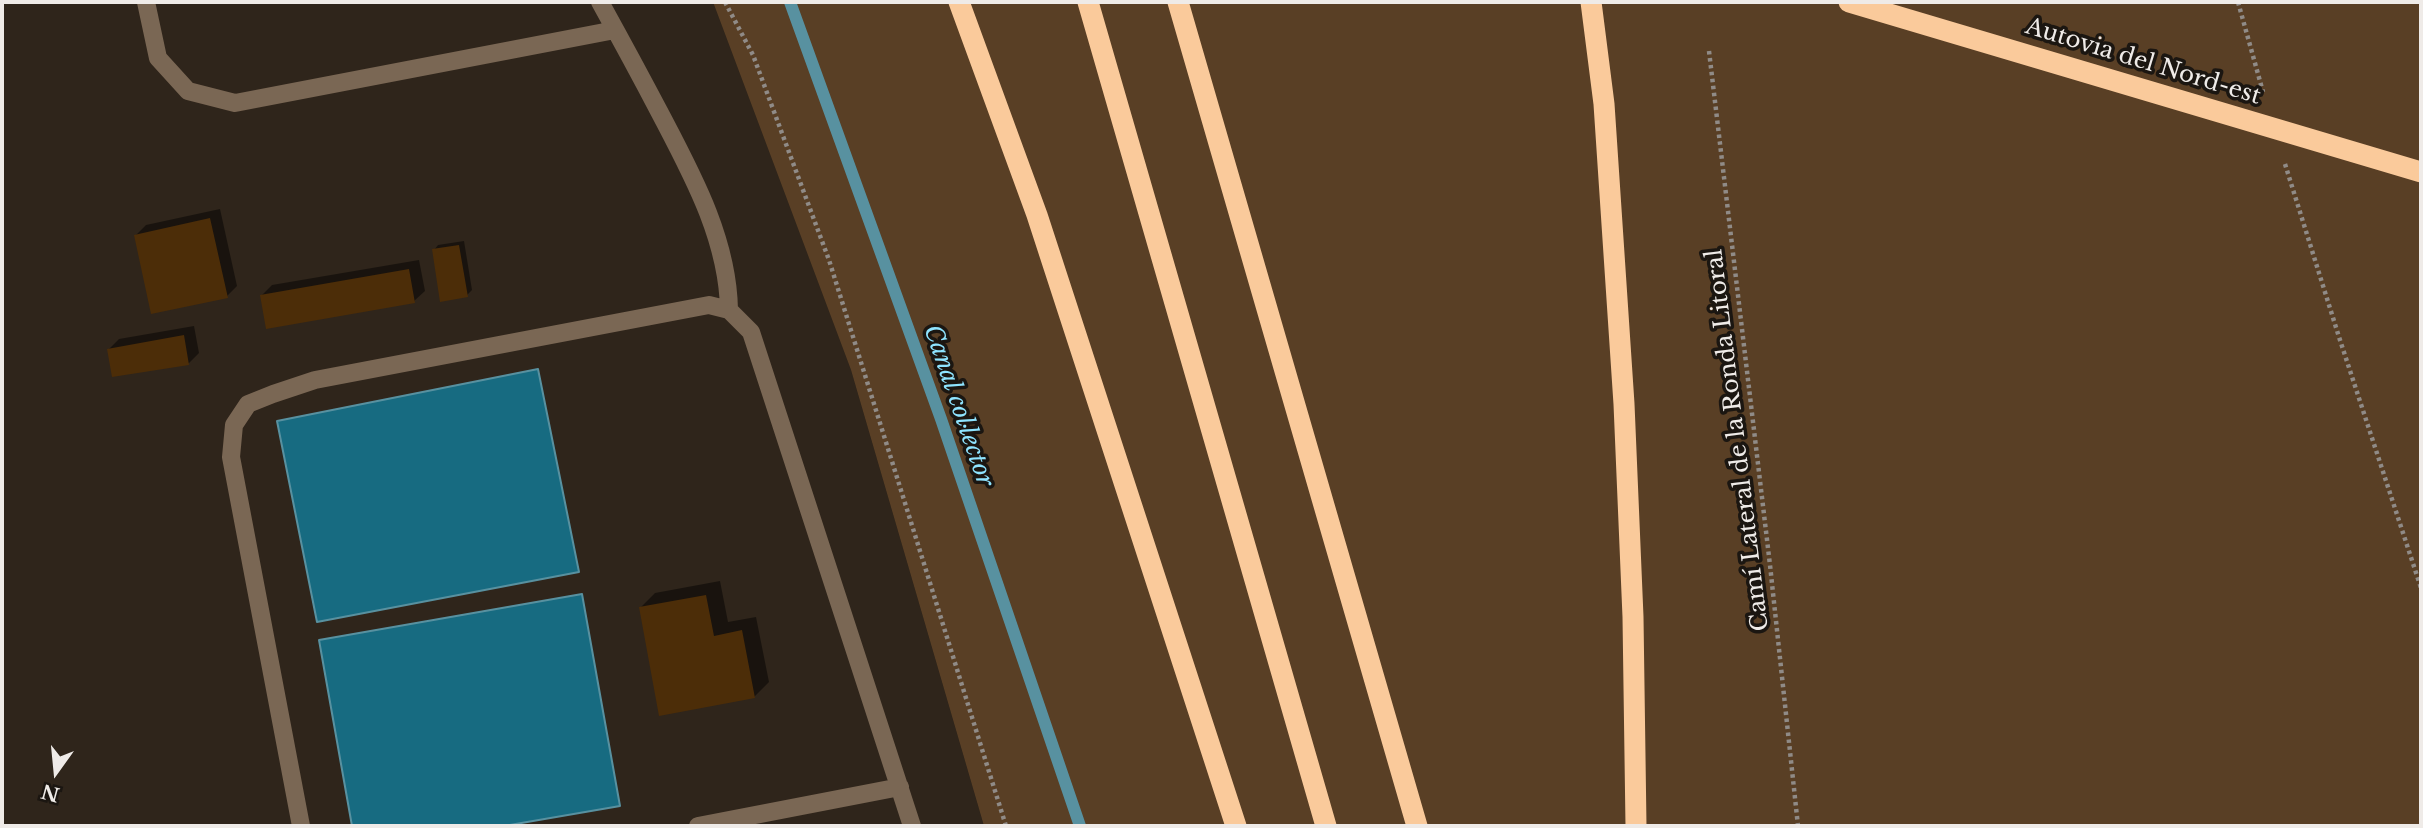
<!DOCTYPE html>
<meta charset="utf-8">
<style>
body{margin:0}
#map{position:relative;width:2423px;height:828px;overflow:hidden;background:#241f1a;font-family:"Libre Baskerville",serif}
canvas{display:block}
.frame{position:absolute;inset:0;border:4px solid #efebe8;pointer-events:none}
.north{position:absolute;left:21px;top:737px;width:70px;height:70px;-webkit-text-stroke:5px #1b1611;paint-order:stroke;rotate:195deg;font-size:19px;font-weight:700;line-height:28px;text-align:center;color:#efebe8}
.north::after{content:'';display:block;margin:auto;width:24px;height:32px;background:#efebe8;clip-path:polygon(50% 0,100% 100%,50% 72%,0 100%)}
</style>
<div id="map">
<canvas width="2423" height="828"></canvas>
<div class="frame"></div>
<div class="north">N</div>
</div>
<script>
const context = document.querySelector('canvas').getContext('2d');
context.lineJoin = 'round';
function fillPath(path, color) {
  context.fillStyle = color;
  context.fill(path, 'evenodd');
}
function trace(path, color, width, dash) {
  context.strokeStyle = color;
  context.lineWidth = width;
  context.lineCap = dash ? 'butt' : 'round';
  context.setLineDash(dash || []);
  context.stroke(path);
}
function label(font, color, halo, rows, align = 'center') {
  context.font = font + ' "Libre Baskerville",serif';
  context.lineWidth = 7;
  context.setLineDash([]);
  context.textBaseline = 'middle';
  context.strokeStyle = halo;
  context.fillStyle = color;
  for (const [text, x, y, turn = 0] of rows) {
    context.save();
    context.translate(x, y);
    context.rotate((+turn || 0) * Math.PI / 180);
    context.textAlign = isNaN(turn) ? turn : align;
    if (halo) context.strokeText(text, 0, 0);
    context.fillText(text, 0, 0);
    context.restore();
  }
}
const built = new Path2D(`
 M2 2H713L851 370 984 826H2Z`);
const green = new Path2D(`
 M713 2H2421V826H984L851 370Z`);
const water = new Path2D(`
 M538 369 579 572 317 622 277 421Z
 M582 594 620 806 504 826H352L319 640Z`);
const shadow = new Path2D(`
 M220 209 237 286 227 296 136 235 146 225Z
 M464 241 472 290 467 295 434 250 438 245Z
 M419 260 425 291 414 301 262 295 272 285Z
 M194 326 199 353 189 363 109 349 119 339Z
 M720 581 728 622 756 617 769 682 754 697 640 608 655 593Z`);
const stream = new Path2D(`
 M790 2 941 419 1080 826`);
const building = new Path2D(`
 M210 218 228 298 151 314 134 235Z
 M459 245 468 297 440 302 432 249Z
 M409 269 415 303 266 329 260 295Z
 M184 335 189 365 112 377 107 349Z
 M706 595 714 636 742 630 755 698 659 716 639 607Z`);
const path = new Path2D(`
 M725 2 753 55 829 260 1006 826
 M2238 2 2263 92
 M1709 51 1770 565 1798 826
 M2285 164 2339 337 2421 588`);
const lane = new Path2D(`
 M146 2 158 58 188 91 235 103 615 30
 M729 310 751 332 912 826
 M301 826 231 457 234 425 248 404 273 394 315 380 709 305 729 310C728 240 693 176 661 115 641 77 621 40 600 2
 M698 826 900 787`);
const highway = new Path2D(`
 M959 2 1037 215 1236 826
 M1088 2 1326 826
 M1178 2 1417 826
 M1591 2 1604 104 1624 404 1633 617 1636 826`);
const highwayBridge = new Path2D(`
 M1849 2 2421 172`);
const streetNames = [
 ["Autovia del Nord-est",2143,62,17],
 ["Camí Lateral de la Ronda Litoral",1738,440,-97]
];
const waterNames = [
 ["Canal col·lector",958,406,71]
];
fillPath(built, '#2f251b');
fillPath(green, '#593f25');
fillPath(water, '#176b81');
trace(water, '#5891a0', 2);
fillPath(shadow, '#0007');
trace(stream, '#5891a0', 12);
fillPath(building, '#4c2d08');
trace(path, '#908b87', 4.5, [3.5, 3.5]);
trace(lane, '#7a6754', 18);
trace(highway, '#faca9b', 21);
trace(highwayBridge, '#faca9b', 21);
label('23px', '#efebe8', '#1b1611', streetNames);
label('italic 24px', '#8fe4ff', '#1b1611', waterNames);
</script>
